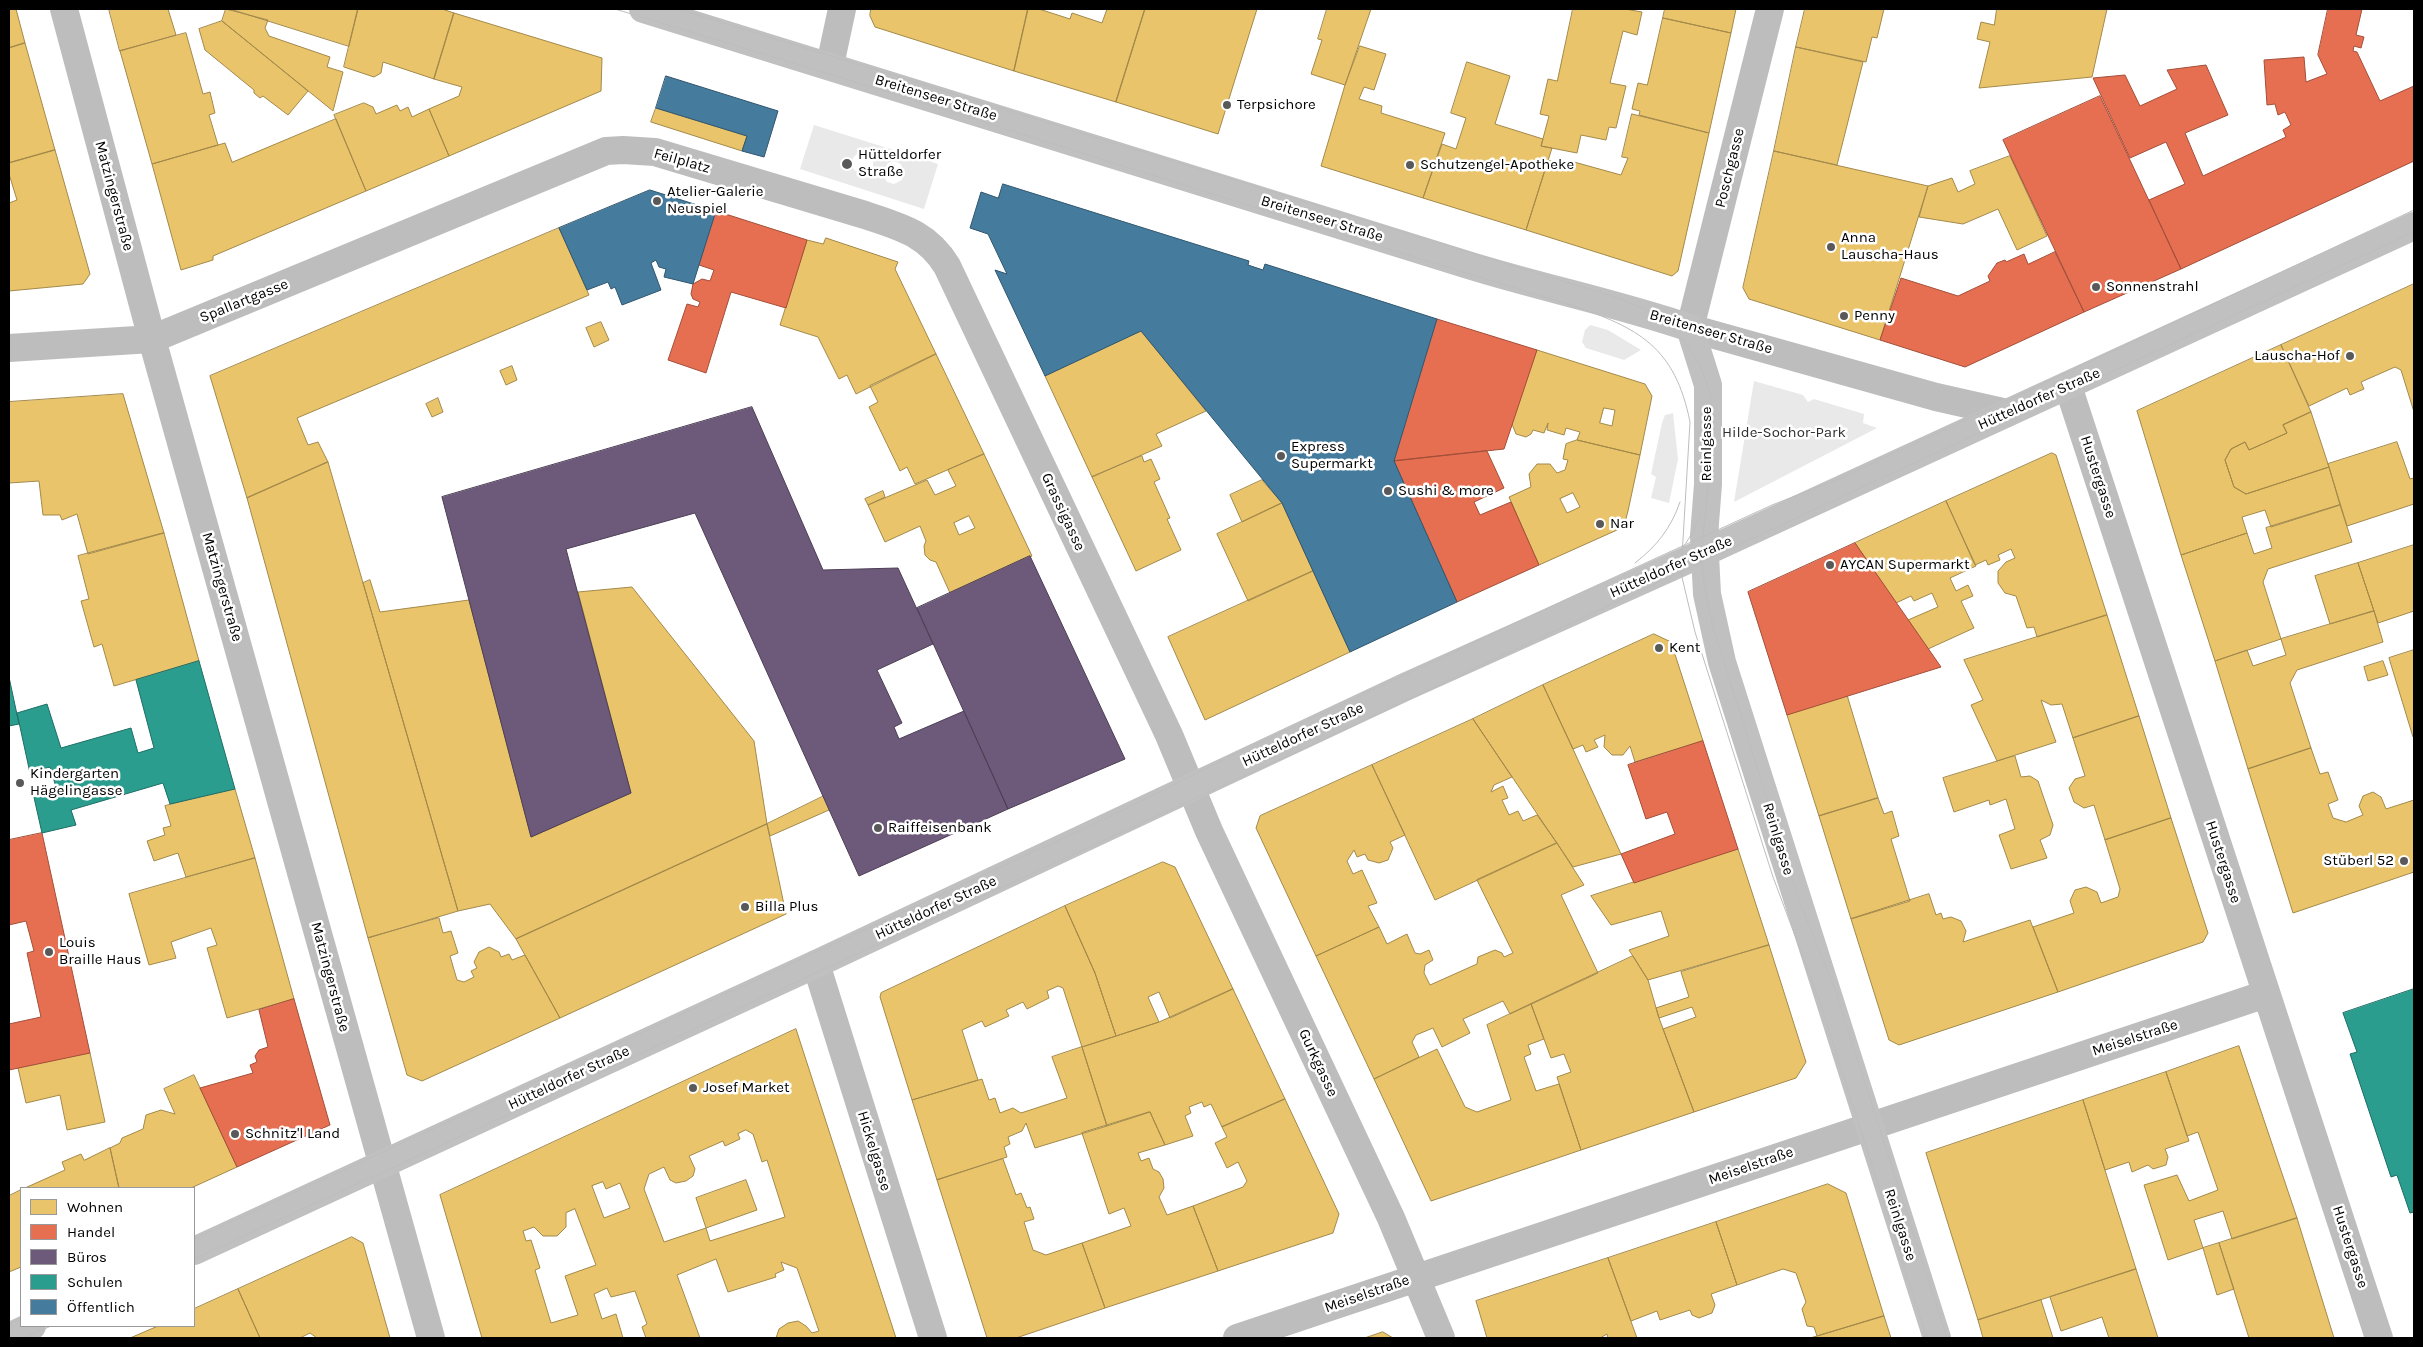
<!DOCTYPE html>
<meta charset="utf-8">
<style>
body{margin:0}
#map{position:relative;width:2423px;height:1347px;overflow:hidden;background:#fff;font-family:Karla,sans-serif}
canvas{display:block}
.frame{position:absolute;inset:0;border:10px solid #000;pointer-events:none}
.legend{position:absolute;left:20px;top:1187px;width:175px;height:140px;box-sizing:border-box;background:#fff;border:1px solid #999;margin:0;padding:6px 9px;list-style:none;font-size:15px;color:#000}
.legend li{display:flex;align-items:center;gap:10px;height:25px}
.legend b{width:25px;border:1px solid #999}
</style>
<div id="map">
<canvas width="2423" height="1347"></canvas>
<div class="frame"></div>
<ul class="legend">
<li><b style="height:14px;background:#e9c46a"></b>Wohnen</li>
<li><b style="height:14px;background:#e76f51"></b>Handel</li>
<li><b style="height:14px;background:#6d597a"></b>Büros</li>
<li><b style="height:14px;background:#2a9d8f"></b>Schulen</li>
<li><b style="height:14px;background:#457b9d"></b>Öffentlich</li>
</ul>
</div>
<script>
const context = document.querySelector('canvas').getContext('2d');
context.lineJoin = 'round';
function fillPath(path, color) {
  context.fillStyle = color;
  context.fill(path, 'evenodd');
}
function trace(path, color, width, dash) {
  context.strokeStyle = color;
  context.lineWidth = width;
  context.lineCap = dash ? 'butt' : 'round';
  context.setLineDash(dash || []);
  context.stroke(path);
}
function label(font, color, halo, rows, align = 'center') {
  context.font = font + ' Karla,sans-serif';
  context.lineWidth = 5;
  context.setLineDash([]);
  context.textBaseline = 'middle';
  context.strokeStyle = halo;
  context.fillStyle = color;
  for (const [text, x, y, turn = 0] of rows) {
    context.save();
    context.translate(x, y);
    context.rotate((+turn || 0) * Math.PI / 180);
    context.textAlign = isNaN(turn) ? turn : align;
    if (halo) context.strokeText(text, 0, 0);
    context.fillText(text, 0, 0);
    context.restore();
  }
}
const green = new Path2D(`
 M814 125 938 164 924 209 800 169ZM860 152 870 155 873 161V167L864 174 854 170C850 162 852 156 860 152ZM894 161 901 164 904 173 902 180 894 184 887 182 882 172 888 163Z
 M1590 325 1608 330 1641 350 1624 360 1586 348 1582 342 1585 330Z
 M1754 381 1803 395 1808 402 1814 399 1864 414 1863 423 1877 428 1734 502Z
 M1673 413 1678 459 1669 503 1651 498 1656 477 1651 474 1662 423 1665 415Z`);
const homes = new Path2D(`
 M9 9H16L25 43 9 48Z
 M109 9H168L176 35 120 51Z
 M226 9 268 20 265 28 269 36 330 57 327 67 343 72 333 111 222 21Z
 M230 9H358L349 46Z
 M358 9H442L454 13 434 79 383 62 381 73 374 77 344 67Z
 M871 9H1028L1014 71 875 27 870 16Z
 M1028 9H1039L1070 19 1072 13 1102 23 1107 9H1145L1116 102 1014 71Z
 M1145 9H1257L1218 134 1116 102Z
 M1327 9H1371L1345 85 1311 74 1322 40 1318 39Z
 M1573 9H1625L1642 12 1637 35 1623 31 1610 83 1626 86 1616 128 1609 127 1606 140 1581 135 1577 153 1541 146 1549 116 1540 114 1548 79 1557 81Z
 M1665 9H1736L1731 33 1663 18Z
 M1805 9H1884L1877 38 1872 37 1866 62 1796 47Z
 M1997 9H2107L2092 77 1979 88 1990 42 1977 39 1981 22 1994 25Z
 M454 13 602 58 601 91 449 156 429 109 459 96 462 87 434 79Z
 M1663 18 1731 33 1709 133 1639 115 1640 111 1632 109 1638 83 1647 85Z
 M222 21 308 91 288 115 263 96 260 98 254 93V90L205 50 199 29Z
 M186 33 203 94 210 92 215 113 209 115 218 145 152 164 120 51Z
 M25 43 55 150 9 163V48Z
 M1360 46 1386 54 1374 90 1364 87 1359 99 1382 106 1381 113 1445 133 1423 198 1321 166 1345 85Z
 M1796 47 1863 62 1837 165 1774 151Z
 M1467 62 1510 76 1495 124 1543 139 1541 146 1552 148 1526 230 1423 198 1442 144 1456 149 1466 118 1451 113Z
 M364 103 373 107 376 114 397 105 400 111 408 107 412 117 429 109 449 156 366 191 334 115Z
 M656 108 747 136 742 151 651 122Z
 M1632 114 1709 133 1678 271 1672 276 1526 230 1548 160 1572 168 1574 162 1621 175 1628 158 1622 157Z
 M336 119 366 191 213 256V260L181 270 152 164 225 143 232 162Z
 M55 150 90 274 83 284 9 291V203L17 200 9 174V163Z
 M1774 151 1928 186 1880 340 1749 299 1743 288Z
 M2010 156 2047 236 2017 250 1998 209 1963 224 1919 217 1928 186 1952 178 1958 192 1975 184 1970 171Z
 M559 228 589 295 297 418 308 445 318 442 328 462 247 498 210 376Z
 M826 238 898 262 895 269 936 354 856 394 847 375 839 379 818 337 780 325 807 240 823 244Z
 M2414 284V412L2401 370 2395 367 2361 382 2364 389 2350 395 2347 388 2309 406 2281 345Z
 M601 322 609 340 594 347 586 328Z
 M1141 331 1206 411 1156 434 1162 446 1092 477 1045 376Z
 M2281 345 2311 412 2283 425 2287 433 2249 450 2245 442 2231 449 2225 460 2234 487 2246 494 2329 467 2340 505 2271 527 2265 510 2242 517 2247 533 2181 555 2137 411Z
 M1537 350 1645 384 1652 396 1640 455 1577 440 1580 432 1566 428 1564 435 1547 430 1548 423 1544 433 1533 430 1531 434 1526 437 1516 434 1512 424ZM1604 408 1615 410 1612 426 1600 423Z
 M936 354 984 454 915 484 907 467 900 471 869 407 878 402 870 386Z
 M512 366 517 380 506 385 500 371Z
 M123 394 164 533 88 554 77 514 62 520 60 515H43L39 481 9 483V402Z
 M438 398 443 412 432 417 426 404Z
 M2311 412 2329 467 2246 494 2234 487 2225 460 2231 449 2245 442 2249 450 2287 433 2283 425Z
 M1577 440 1640 455 1628 511 1625 522 1617 530 1539 565 1509 497 1531 487 1529 474 1537 464H1550L1557 473 1565 470 1568 460 1563 459 1566 444ZM1573 493 1580 507 1567 513 1560 499Z
 M2397 442 2410 479 2414 478V504L2347 526 2328 464Z
 M2052 453 2056 455 2107 615 2037 637 2034 627 2027 628 2016 596 2005 593 1998 583V571L2006 562 2015 558 2011 549 1998 555 2000 560 1988 565 1986 560 1975 565 1946 501Z
 M984 454 1032 556 950 593 936 562 930 560 925 555 924 546 926 541 920 526 885 542 868 505 927 480 935 495 956 486 948 470ZM969 516 975 528 959 535 954 523Z
 M1142 456 1144 462 1151 459 1160 479 1154 482 1170 518 1167 519 1181 550 1136 571 1092 477Z
 M328 462 458 911 368 938 247 498Z
 M1262 480 1282 503 1242 522 1230 495Z
 M883 491 885 497 868 505 865 499Z
 M1946 501 1976 566 1950 578 1956 591 1968 585 1973 596 1961 601 1974 628 1928 649 1908 620 1938 607 1932 593 1914 601 1911 596 1896 603 1855 543Z
 M1282 503 1313 571 1248 601 1217 534Z
 M2340 505 2352 542 2268 569 2263 582 2281 639 2215 661 2181 555 2247 533 2254 554 2272 548 2266 528Z
 M164 533 199 661 114 686 102 644 94 647 81 601 89 599 78 556Z
 M2414 545V611L2378 623 2358 563Z
 M2358 563 2374 611 2330 624 2315 576Z
 M1313 571 1350 652 1205 720 1168 637Z
 M370 580 380 612 469 600 531 837 631 793 578 592 632 587 754 741 767 824 516 939 490 904 458 911 363 583Z
 M2374 611 2383 642 2297 670 2290 683 2311 748 2248 769 2215 661 2247 650 2253 666 2286 655 2281 639Z
 M2107 615 2139 716 2073 738 2062 704 2051 705 2041 700 2056 742 1997 761 1971 705 1983 700 1964 660Z
 M1654 634 1671 642 1703 741 1635 762 1630 746 1623 755H1612L1604 747 1605 735 1594 740 1598 747 1586 752 1583 745 1573 749 1543 685Z
 M2414 650V737H2413L2389 658Z
 M2383 661 2388 675 2368 681 2364 667Z
 M1543 685 1573 749 1621 854 1573 867 1473 719Z
 M1847 695 1878 798 1819 816 1787 715Z
 M2139 716 2171 818 2105 840 2094 805 2084 808 2074 802 2069 788 2075 779 2085 776 2073 738Z
 M1473 719 1512 777 1494 785 1491 792 1503 786 1508 798 1502 800 1509 815 1518 811 1523 821 1537 815 1557 843 1435 900 1372 765Z
 M2311 748 2320 774 2328 772 2338 800 2328 804 2333 818 2346 822 2363 815 2359 806 2363 796 2373 792 2381 797 2386 809 2414 800V872L2293 913 2248 769Z
 M2015 756 2021 777 2030 776 2038 781 2053 825 2050 835 2040 840 2047 858 2011 869 1999 835 2015 829 2006 799 1990 805 1989 800 1954 812 1943 778Z
 M1372 765 1405 835 1390 842 1393 848 1388 860 1379 863 1368 860 1365 854 1357 857 1354 850 1347 861 1353 874 1362 870 1377 903 1368 906 1379 927 1316 956 1256 828 1260 816Z
 M235 789 255 858 186 877 178 853 154 861 147 841 165 835 163 828 171 826 165 806Z
 M824 796 829 810 770 836 767 824Z
 M1878 798 1884 814 1892 811 1899 836 1891 839 1910 901 1851 919 1819 816Z
 M2171 818 2208 933 2203 942 2058 992 2033 927 2074 913 2070 901 2075 890 2086 887 2097 892 2101 903 2118 897 2120 889 2105 840Z
 M767 824 786 914 560 1018 516 939Z
 M1557 843 1584 885 1561 895 1598 973 1510 1014 1503 1001 1463 1019 1470 1033 1442 1047 1433 1028 1416 1035 1412 1042 1419 1057 1374 1079 1316 956 1379 927 1387 944 1407 934 1415 953 1420 954 1429 950 1433 960 1425 965 1424 973 1430 985 1477 964 1478 957 1495 950 1502 953 1504 957 1513 953 1477 880Z
 M1738 849 1769 945 1648 980 1629 950 1669 936 1661 911 1611 925 1591 896Z
 M255 858 294 999 227 1018 207 948 217 945 211 928 171 942 176 958 149 965 129 894Z
 M1163 862 1175 867 1233 989 1170 1018 1159 992 1148 997 1159 1022 1116 1036 1095 973 1065 906Z
 M1929 894 1936 915 1941 913 1943 919 1951 917 1961 921 1966 931 1963 942 2030 920 2058 992 1899 1045 1889 1040 1851 919Z
 M1065 906 1095 973 1116 1036 1082 1047 1063 988 1058 986 1047 991 1049 998 1027 1009 1023 1002 1006 1010 1009 1016 985 1027 982 1021 962 1030 978 1080 912 1100 880 997 881 993Z
 M439 918 443 933 451 931 458 953 450 956 457 980 464 982 474 977 471 971 477 968 474 962 479 952 489 947 499 952 501 957 509 954 512 960 525 955 560 1018 422 1081 407 1075 368 938Z
 M1769 945 1806 1062 1796 1078 1694 1112 1663 1029 1696 1017 1692 1007 1659 1018 1656 1008 1689 997 1681 972Z
 M1633 956 1648 980 1659 1018 1694 1112 1581 1150 1557 1077 1571 1072 1564 1054 1551 1058 1531 1004Z
 M1233 989 1285 1099 1222 1127 1211 1104 1204 1107 1202 1102 1189 1107 1191 1113 1185 1116 1193 1136 1165 1145 1150 1112 1107 1126 1082 1047 1159 1022Z
 M1531 1004 1544 1039 1528 1045 1531 1054 1524 1057 1536 1091 1559 1084 1581 1150 1431 1201 1374 1079 1437 1049 1465 1107 1477 1112 1511 1100 1487 1025Z
 M796 1029 896 1338H776L779 1329 788 1323 798 1321 806 1326 812 1333 819 1331 797 1268 781 1262 784 1270 775 1274 776 1277 728 1292 716 1259 677 1275 700 1338H646L642 1327 647 1324 635 1291 611 1297 607 1288 594 1294 602 1319 616 1314 623 1338H482L440 1195ZM746 1130 753 1134 762 1162 767 1160 785 1217 710 1241 706 1228 664 1242 644 1189 649 1174 664 1167 670 1180 676 1183 686 1181 693 1176 695 1169 689 1156 723 1141 725 1146 740 1139 738 1134ZM603 1182 606 1189 620 1183 630 1208 604 1218 592 1186ZM575 1209 596 1265 565 1276 578 1315 551 1323 535 1270 540 1268 531 1240 526 1241 523 1231 534 1227 543 1236H557L566 1227V1213Z
 M2239 1046 2297 1218 2232 1239 2223 1211 2194 1220 2203 1248 2168 1260 2144 1185 2177 1175 2189 1201 2218 1190 2198 1132 2187 1136 2166 1072Z
 M1082 1047 1107 1126 1035 1148 1026 1123 1022 1131 1008 1137 1010 1144 1004 1147 1007 1157 937 1180 912 1100 982 1079 989 1100 995 1098 1000 1113 1013 1108 1021 1113 1067 1098 1052 1057Z
 M90 1053 105 1122 67 1130 60 1095 26 1103 18 1068Z
 M2166 1072 2189 1141 2165 1149 2168 1157 2166 1165 2153 1169 2148 1165 2132 1172 2129 1162 2105 1170 2083 1100Z
 M194 1075 237 1167 191 1188H119L110 1148 120 1143 122 1138 143 1129 146 1115 161 1110 175 1114 164 1089Z
 M1285 1099 1339 1214 1333 1233 1218 1271 1193 1206 1243 1187 1247 1181 1238 1162 1227 1168 1215 1143 1227 1137 1222 1127Z
 M2083 1100 2136 1269 1978 1320 1926 1153Z
 M1150 1112 1165 1145 1138 1153 1141 1161 1149 1158 1153 1169 1159 1172 1163 1179 1164 1188 1159 1197 1167 1215 1193 1206 1218 1271 1105 1308 1082 1243 1131 1226 1124 1208 1109 1214 1082 1133Z
 M110 1148 119 1188H25L65 1170 62 1162 81 1154 84 1160Z
 M1003 1159 1016 1195 1021 1193 1027 1208 1030 1207 1034 1219 1024 1222 1033 1250 1046 1255 1082 1243 1105 1308 1016 1338H987L937 1180Z
 M746 1180 757 1210 706 1228 696 1198Z
 M1828 1184 1846 1193 1884 1316 1817 1336 1814 1327 1807 1326 1802 1309 1806 1302 1796 1273 1783 1269 1737 1285 1716 1222Z
 M21 1190V1267L9 1272V1196Z
 M2297 1218 2334 1338H2249L2219 1243Z
 M1716 1222 1737 1285 1711 1294 1715 1305 1712 1313 1699 1318 1692 1315 1690 1310 1660 1320 1657 1311 1631 1321 1608 1258Z
 M352 1237 363 1243 390 1338H317L310 1333 300 1338H260L238 1289Z
 M2219 1243 2234 1289 2217 1295 2203 1248Z
 M1608 1258 1637 1338H1608L1607 1334 1600 1338H1487L1476 1301Z
 M2136 1269 2158 1338H2109L2102 1317 2061 1331 2050 1297Z
 M238 1289 260 1338H130L158 1326H194V1309Z
 M2041 1300 2053 1338H1983L1978 1320Z
 M1884 1316 1891 1338H1810L1817 1336Z
 M1383 1332 1393 1338H1365Z`);
const shops = new Path2D(`
 M2328 9H2362L2356 35 2364 37 2361 48 2354 46 2353 51 2357 52 2380 101 2414 86V161L2181 269 2149 200 2185 184 2166 142 2130 158 2093 78 2125 75 2140 106 2177 89 2167 70 2206 65 2228 115 2185 133 2203 176 2286 137 2283 130 2291 125 2285 112 2278 115 2275 104 2267 105 2264 60 2304 57 2306 82 2327 74 2318 55Z
 M2100 96 2181 269 2084 312 2003 140Z
 M716 211 807 240 786 308 731 292 706 373 668 360 687 304 698 307 700 302 693 299 691 294 693 284 702 279 710 281 714 270 699 265Z
 M2055 252 2084 312 1965 367 1880 340 1901 278 1958 296 1990 281 1988 276 1997 263 2005 260 2006 262 2024 254 2028 264Z
 M1437 319 1537 350 1504 449 1394 461Z
 M1487 451 1504 488 1474 502 1480 515 1511 502 1539 565 1457 602 1394 461Z
 M1855 543 1941 667 1787 715 1748 592Z
 M1703 741 1738 849 1634 883 1621 854 1675 834 1667 812 1646 819 1628 765Z
 M42 833 90 1053 9 1070V1024L41 1017 27 953 34 951 26 921 9 925V840Z
 M294 999 330 1125 237 1167 200 1088 253 1073 250 1065 257 1062 255 1056 259 1050 268 1047 259 1010Z`);
const offices = new Path2D(`
 M752 407 823 570 898 568 933 644 877 670 902 723 894 727 899 739 964 711 1008 809 859 876 695 513 566 549 631 793 531 837 442 497Z
 M1030 556 1125 759 1008 809 917 608Z`);
const schools = new Path2D(`
 M199 661 235 789 170 804 163 783 71 810 76 825 42 833 33 793 56 787 50 767 30 773 17 713 47 704 61 748 131 728 138 753 154 748 136 680Z
 M9 677 19 724 9 726Z
 M2414 989V1212L2410 1213 2397 1175 2391 1177 2350 1054 2357 1052 2343 1013Z`);
const public = new Path2D(`
 M666 76 778 111 764 157 742 151 747 136 656 108Z
 M1003 184 1249 261 1248 265 1263 270 1265 264 1437 319 1394 461 1457 602 1350 652 1282 503 1141 331 1045 376 995 270 1007 274 988 234 970 228 981 192 998 198Z
 M650 190 716 211 693 284 664 277 666 269 659 267 656 260 651 263 661 290 622 305 615 287 611 289 608 282 587 290 559 228Z`);
const street = new Path2D(`
 M64 9 152 339 431 1338
 M1770 9 1690 328 1936 397 2007 413
 M830 65 842 9
 M9 348 152 339 606 151 623 150 655 152 865 215C900 227 927 233 947 266L1169 735 1209 831 1391 1218 1441 1338
 M2068 386 2379 1338
 M816 964 933 1338
 M1237 1338 2266 994`);
const secondary = new Path2D(`
 M643 9C918 93 1193 180 1468 265 1542 288 1617 303 1690 328L1708 385V484L1704 536 1707 594 1722 662 1937 1338
 M194 1251 816 964 1405 687 1705 552 2414 226
 M9 1337 32 1326`);
const tram = new Path2D(`
 M615 9C934 104 1251 208 1571 305 1639 328 1675 347 1690 422L1681 573 1695 632 1773 877 1821 1005 1927 1338
 M678 9 1618 298 1645 309 1660 319 1682 338 1700 365 1710 393 1714 429 1701 554 1704 581 1713 627 1784 853 1800 903 1834 987 1947 1338
 M1635 563C1657 546 1671 528 1680 502
 M1648 583C1670 566 1691 542 1700 515
 M194 1239 1109 817 1229 757 1569 598 1772 505 1839 479 2414 210
 M194 1259 1296 752 1858 489 2414 232
 M9 1324 21 1319
 M24 1338 51 1326`);
const markers = [
 [1227,105,5,"#595959"],
 [847,164,6,"#595959"],
 [1410,165,5,"#595959"],
 [657,201,5,"#595959"],
 [1831,247,5,"#595959"],
 [2096,287,5,"#595959"],
 [1844,316,5,"#595959"],
 [2350,356,5,"#595959"],
 [1281,456,5,"#595959"],
 [1388,491,5,"#595959"],
 [1600,524,5,"#595959"],
 [1830,565,5,"#595959"],
 [1659,648,5,"#595959"],
 [20,783,5,"#595959"],
 [878,828,5,"#595959"],
 [2404,861,5,"#595959"],
 [745,907,5,"#595959"],
 [49,952,5,"#595959"],
 [693,1088,5,"#595959"],
 [235,1134,5,"#595959"]
];
const streetNames = [
 ["Breitenseer Straße",936,98,17],
 ["Feilplatz",682,161,16],
 ["Poschgasse",1730,168,-76],
 ["Matzingerstraße",114,196,75],
 ["Breitenseer Straße",1322,219,17],
 ["Spallartgasse",244,301,-22],
 ["Breitenseer Straße",1711,332,16],
 ["Hütteldorfer Straße",2039,399,-24],
 ["Reinlgasse",1707,444,-90],
 ["Hustergasse",2098,477,72],
 ["Grassigasse",1063,512,65],
 ["Hütteldorfer Straße",1671,567,-24],
 ["Matzingerstraße",222,587,74],
 ["Hütteldorfer Straße",1303,735,-25],
 ["Reinlgasse",1778,839,73],
 ["Hustergasse",2223,862,72],
 ["Hütteldorfer Straße",936,908,-25],
 ["Matzingerstraße",330,977,75],
 ["Meiselstraße",2135,1038,-18],
 ["Gurkgasse",1318,1063,65],
 ["Hütteldorfer Straße",569,1078,-25],
 ["Hickelgasse",874,1151,73],
 ["Meiselstraße",1751,1166,-19],
 ["Reinlgasse",1900,1225,72],
 ["Hustergasse",2350,1247,72],
 ["Meiselstraße",1367,1294,-19]
];
const poiNames = [
 ["Terpsichore",1237,105],
 ["Hütteldorfer",858,155],
 ["Straße",858,172],
 ["Schutzengel-Apotheke",1420,165],
 ["Atelier-Galerie",667,192],
 ["Neuspiel",667,209],
 ["Anna",1841,238],
 ["Lauscha-Haus",1841,255],
 ["Sonnenstrahl",2106,287],
 ["Penny",1854,316],
 ["Lauscha-Hof",2340,356,"right"],
 ["Express",1291,447],
 ["Supermarkt",1291,464],
 ["Sushi & more",1398,491],
 ["Nar",1610,524],
 ["AYCAN Supermarkt",1840,565],
 ["Kent",1669,648],
 ["Kindergarten",30,774],
 ["Hägelingasse",30,791],
 ["Raiffeisenbank",888,828],
 ["Stüberl 52",2394,861,"right"],
 ["Billa Plus",755,907],
 ["Louis",59,943],
 ["Braille Haus",59,960],
 ["Josef Market",703,1088],
 ["Schnitz'l Land",245,1134]
];
const parkNames = [
 ["Hilde-Sochor-Park",1784,433]
];
fillPath(green, '#e9e9e9');
fillPath(homes, '#e9c46a');
trace(homes, '#a3894a', 1);
fillPath(shops, '#e76f51');
trace(shops, '#a24e39', 1);
fillPath(offices, '#6d597a');
trace(offices, '#4c3e55', 1);
fillPath(schools, '#2a9d8f');
trace(schools, '#1d6e64', 1);
fillPath(public, '#457b9d');
trace(public, '#30566e', 1);
trace(street, '#bdbdbd', 28);
trace(secondary, '#c0c0c0', 28);
trace(tram, '#bdbdbd', 1);
for (const [x, y, r, color] of markers) {
  const dot = new Path2D();
  dot.arc(x, y, r, 0, 2 * Math.PI);
  context.fillStyle = color;
  context.fill(dot);
  trace(dot, '#fff', 2);
}
label('15px', '#000', '#fff', streetNames);
label('15px', '#000', '#fff', poiNames, 'left');
label('15px', '#2e2e2e', '#fff', parkNames);
</script>
